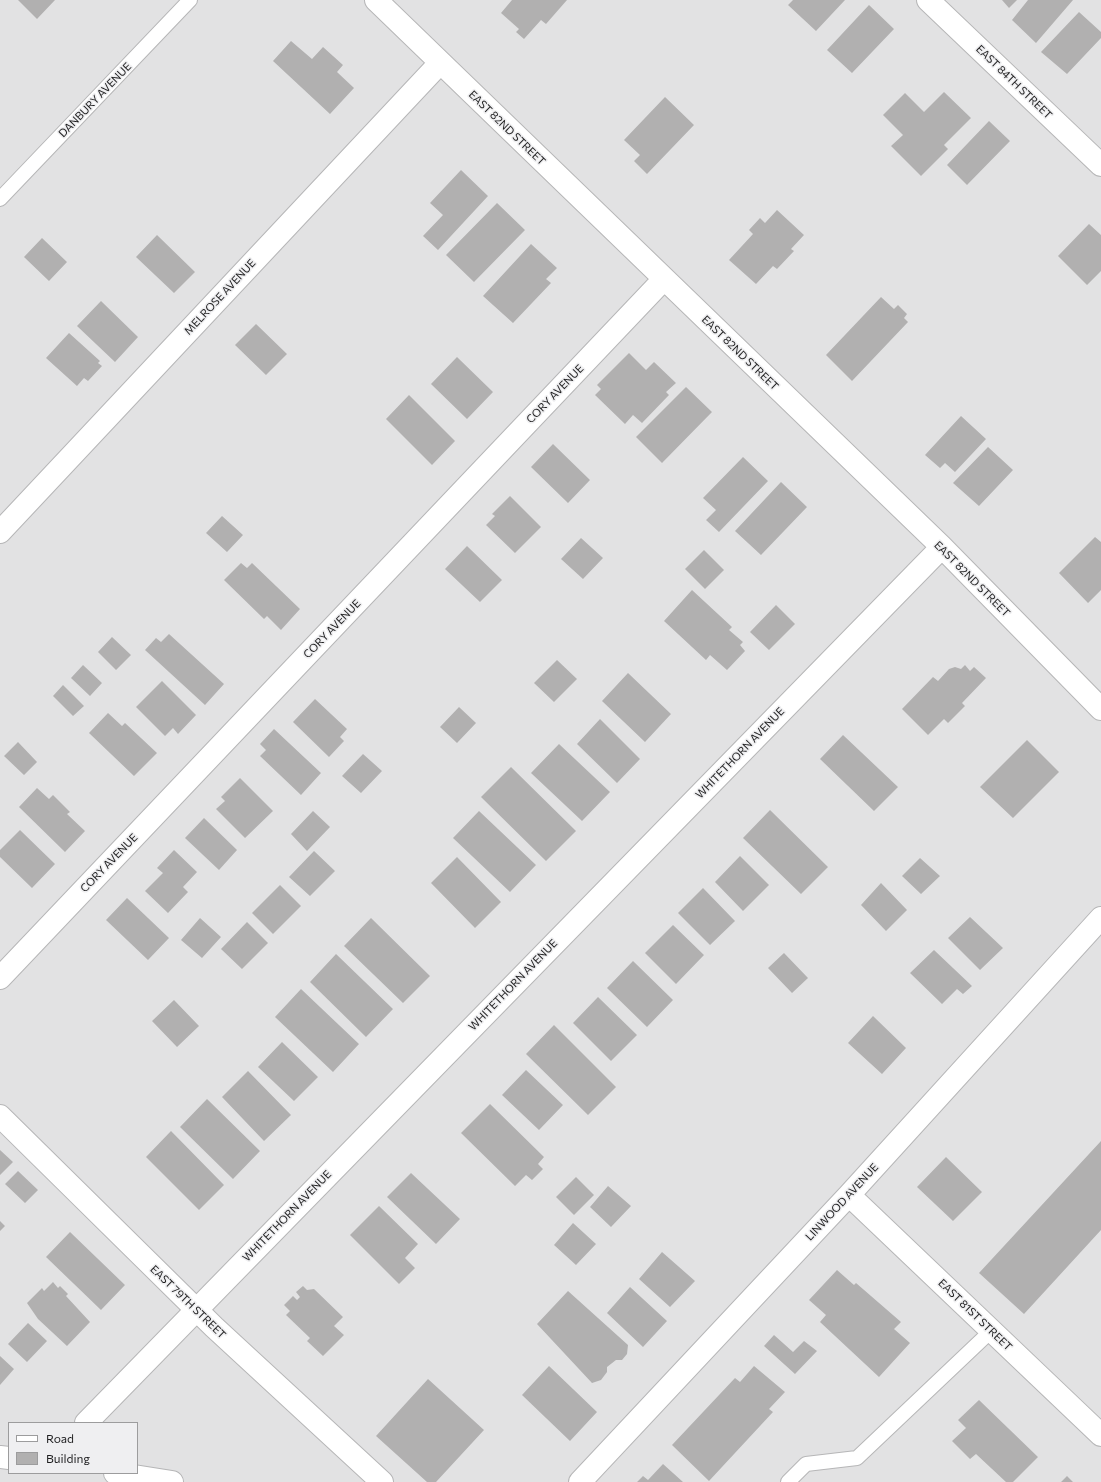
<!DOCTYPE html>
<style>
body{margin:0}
#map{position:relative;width:1101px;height:1482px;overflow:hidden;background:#e2e2e3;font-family:Commissioner,sans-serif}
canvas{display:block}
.legend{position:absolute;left:8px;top:1422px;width:130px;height:52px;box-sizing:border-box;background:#efeff1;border:1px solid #9c9c9d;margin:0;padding:5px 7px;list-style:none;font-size:12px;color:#1f1f20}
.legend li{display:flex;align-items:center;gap:8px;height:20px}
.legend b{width:20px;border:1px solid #9c9c9d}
</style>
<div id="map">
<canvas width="1101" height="1482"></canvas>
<ul class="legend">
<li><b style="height:5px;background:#fff"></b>Road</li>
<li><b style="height:11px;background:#b1b0b0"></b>Building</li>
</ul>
</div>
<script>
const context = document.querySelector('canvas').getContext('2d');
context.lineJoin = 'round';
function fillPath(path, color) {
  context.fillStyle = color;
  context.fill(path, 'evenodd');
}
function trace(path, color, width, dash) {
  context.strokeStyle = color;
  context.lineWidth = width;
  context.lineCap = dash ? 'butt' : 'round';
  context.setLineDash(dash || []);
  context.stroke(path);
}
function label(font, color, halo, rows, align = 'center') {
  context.font = font + ' Commissioner,sans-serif';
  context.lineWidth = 3;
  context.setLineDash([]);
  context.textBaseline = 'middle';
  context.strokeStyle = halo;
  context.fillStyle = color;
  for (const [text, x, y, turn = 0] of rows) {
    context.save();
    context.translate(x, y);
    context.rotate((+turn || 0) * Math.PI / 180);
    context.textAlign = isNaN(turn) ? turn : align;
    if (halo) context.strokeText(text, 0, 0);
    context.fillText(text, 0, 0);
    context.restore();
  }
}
const building = new Path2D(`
 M18 0H55L37 19Z
 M512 0H567L546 24 541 20 524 39 516 32 519 29 501 13Z
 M793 0H845L816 31 788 5Z
 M1002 0H1017L1009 8Z
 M1028 0H1073L1036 43 1012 20Z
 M869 5 894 29 852 73 827 50Z
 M1079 12 1101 32V38L1067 74 1041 52Z
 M291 41 312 59 323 47 343 65 337 72 354 88 330 114 273 61Z
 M944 92 971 118 944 145 948 149 921 176 891 146 903 135 883 115 905 93 924 112Z
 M665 97 694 125 647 174 634 161 640 155 624 140Z
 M989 121 1010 141 967 185 947 165Z
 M461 170 488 196 438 250 423 236 443 215 430 203Z
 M497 203 525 230 474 282 446 255Z
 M777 210 804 235 791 249 794 251 777 269 773 266 756 284 729 260 753 234 749 230 760 218 765 223Z
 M1089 224 1101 235V271L1087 285 1058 256Z
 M157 235 195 272 174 293 136 257Z
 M42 238 67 262 49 281 24 257Z
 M531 244 557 268 546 279 551 283 513 323 483 296Z
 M881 297 894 309 898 305 907 314 904 318 908 322 852 381 826 355Z
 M101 301 138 337 115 362 77 326Z
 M256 324 287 354 266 375 235 345Z
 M69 333 100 361 98 363 102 366 88 381 84 378 77 386 46 358Z
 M629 353 646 370 654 362 676 383 666 392 669 395 642 423 633 415 625 424 595 395 601 389 597 385Z
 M457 357 493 392 467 419 431 384Z
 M686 387 712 412 662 463 636 437Z
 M409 395 455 441 432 465 386 419Z
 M961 416 986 439 955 472 945 463 940 468 925 455Z
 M553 444 590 480 568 503 531 467Z
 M988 447 1013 470 979 506 953 483Z
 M743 457 768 481 719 532 706 520 716 510 703 498Z
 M781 482 807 507 761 555 735 531Z
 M510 496 541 527 515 553 486 525 495 516 492 514Z
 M222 516 243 535 227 552 206 533Z
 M1095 537 1101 542V590L1088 603 1059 573Z
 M581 538 603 558 583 579 561 559Z
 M467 546 502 580 480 602 445 569Z
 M704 550 724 570 705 589 685 569Z
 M241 563 247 568 252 563 300 609 281 630 267 616 264 619 224 580Z
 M692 590 732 627 729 630 743 642 740 645 745 651 727 670 710 655 706 660 664 621Z
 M776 605 795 624 769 650 750 632Z
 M169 634 224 684 205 705 145 650 156 638 161 642Z
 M112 637 131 655 116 670 98 652Z
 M557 660 577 679 554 702 534 683Z
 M83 665 102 683 90 696 71 678Z
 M965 665 970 671 974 667 986 678 962 703 965 706 948 723 944 719 928 735 902 709 933 677 938 681 949 669 955 667 961 669Z
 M628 673 671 714 645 742 602 701Z
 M162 681 196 715 178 734 173 728 165 736 136 707Z
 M63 685 84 706 73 716 53 696Z
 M315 699 347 729 340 737 344 741 329 757 293 722Z
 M459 707 476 723 457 743 440 727Z
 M108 713 122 726 125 723 157 753 134 776 89 733Z
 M600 719 640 759 617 783 577 744Z
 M274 729 321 773 301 795 260 756 266 750 260 744Z
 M843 735 898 787 874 811 820 759Z
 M1027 740 1059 772 1013 818 980 787Z
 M18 742 37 762 24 775 4 756Z
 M559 744 610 792 582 821 531 773Z
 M363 754 382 771 361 793 342 776Z
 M511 767 576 831 546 861 481 797Z
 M240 778 273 811 245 838 216 809 225 801 221 797Z
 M37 788 49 799 53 795 70 812 67 814 85 831 65 852 19 807Z
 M770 810 828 867 801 894 743 838Z
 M313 811 330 827 307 851 291 834Z
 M479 811 536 865 510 892 453 838Z
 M204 818 237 850 219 870 185 838Z
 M20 830 55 864 32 888 0 857V850Z
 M174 850 197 872 183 887 188 892 168 913 145 891 163 873 157 868Z
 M314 851 335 871 310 896 289 877Z
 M740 856 769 885 743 911 715 882Z
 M457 857 501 902 475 928 431 883Z
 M920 858 940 876 921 894 902 876Z
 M881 883 907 910 886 931 861 905Z
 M280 885 301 906 273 934 252 913Z
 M703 888 735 921 710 945 678 913Z
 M127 898 169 938 148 960 106 920Z
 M970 917 1003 948 980 970 948 938Z
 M200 918 221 937 202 958 181 940Z
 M371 918 430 976 403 1003 344 946Z
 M247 922 268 943 242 969 221 949Z
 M673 925 704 955 676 984 645 953Z
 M934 950 972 986 963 994 957 989 942 1004 910 973Z
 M784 953 808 978 792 993 768 968Z
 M336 954 393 1009 366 1037 310 982Z
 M633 961 673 1000 647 1027 607 988Z
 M301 989 359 1044 333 1072 275 1017Z
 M598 997 637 1035 611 1061 573 1023Z
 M174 1000 199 1026 177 1047 152 1021Z
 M873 1016 906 1048 882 1074 848 1043Z
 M554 1025 616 1087 588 1115 526 1054Z
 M282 1042 318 1077 294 1101 258 1067Z
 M526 1070 563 1105 539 1130 502 1095Z
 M248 1071 291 1115 264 1141 222 1097Z
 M207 1099 260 1151 233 1179 180 1127Z
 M490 1104 544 1157 538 1164 543 1169 532 1180 526 1175 515 1186 461 1133Z
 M171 1131 224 1185 199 1210 146 1157Z
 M1101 1141V1230L1024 1314 979 1273Z
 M0 1150 13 1162 0 1175Z
 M946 1157 982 1192 953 1221 917 1187Z
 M18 1171 38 1190 25 1203 5 1184Z
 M411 1173 460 1219 436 1244 387 1197Z
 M576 1177 594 1195 574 1215 556 1197Z
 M608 1186 631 1206 611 1227 590 1207Z
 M379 1206 418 1244 405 1258 415 1268 399 1284 350 1235Z
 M0 1221 5 1226 0 1231Z
 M573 1223 596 1244 576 1265 554 1245Z
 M70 1232 125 1285 101 1310 46 1257Z
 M662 1252 695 1281 670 1307 639 1279Z
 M837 1270 854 1285 856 1283 901 1322 894 1329 910 1343 879 1377 820 1322 826 1315 809 1300Z
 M53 1282 58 1288 60 1286 68 1294 66 1296 90 1322 67 1346 38 1319 27 1303 42 1288 44 1291Z
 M303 1286 307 1290 314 1289 343 1317 334 1326 344 1335 323 1356 307 1341 310 1338 286 1315 290 1311 284 1305 293 1296 297 1300 300 1297 296 1292Z
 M630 1287 667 1321 643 1347 607 1313Z
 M568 1291 628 1345 627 1354 622 1360H616L607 1367V1372L601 1380 592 1383 537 1324Z
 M28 1323 47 1341 27 1362 8 1344Z
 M774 1335 793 1352 804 1341 817 1351 795 1374 764 1346Z
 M0 1356 14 1369 0 1385Z
 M549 1366 597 1412 570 1441 522 1395Z
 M754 1366 785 1392 769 1409 773 1412 709 1481 672 1445 735 1378 740 1382Z
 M428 1379 484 1430 436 1482H427L376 1436Z
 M979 1400 1038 1457 1013 1482H1006L976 1454 970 1459 952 1441 966 1428 958 1420Z
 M663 1464 683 1482H637L643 1476 648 1480Z
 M1067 1476 1073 1482H1061Z`);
const lane = new Path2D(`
 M0 199 190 0
 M788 1482 806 1464 857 1458 991 1331`);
const street = new Path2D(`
 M376 0 942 547 1101 709
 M928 0 1101 165
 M0 532 440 63
 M0 978 664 279
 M849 1195 1101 1435
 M86 1423 942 547
 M0 1457 9 1458
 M115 1473 172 1482
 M580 1482 849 1195 1101 918`);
const secondary = new Path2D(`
 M0 1116 214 1327 382 1482`);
const streetNames = [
 ["EAST 84TH STREET",1014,82,44],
 ["DANBURY AVENUE",95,100,-46],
 ["EAST 82ND STREET",507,128,44],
 ["MELROSE AVENUE",220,297,-47],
 ["EAST 82ND STREET",740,353,44],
 ["CORY AVENUE",555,394,-46],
 ["EAST 82ND STREET",972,579,45],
 ["CORY AVENUE",332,629,-46],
 ["WHITETHORN AVENUE",740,753,-46],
 ["CORY AVENUE",109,863,-46],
 ["WHITETHORN AVENUE",513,985,-46],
 ["LINWOOD AVENUE",842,1202,-47],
 ["WHITETHORN AVENUE",287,1216,-46],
 ["EAST 79TH STREET",188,1302,44],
 ["EAST 81ST STREET",975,1315,44]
];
fillPath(building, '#b1b0b0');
trace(lane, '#b6b6b7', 16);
trace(street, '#b6b6b7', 24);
trace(secondary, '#b6b6b7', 24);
trace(lane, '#fff', 14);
trace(street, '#fff', 22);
trace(secondary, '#fff', 22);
label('11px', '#1f1f20', '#efeff1', streetNames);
</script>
